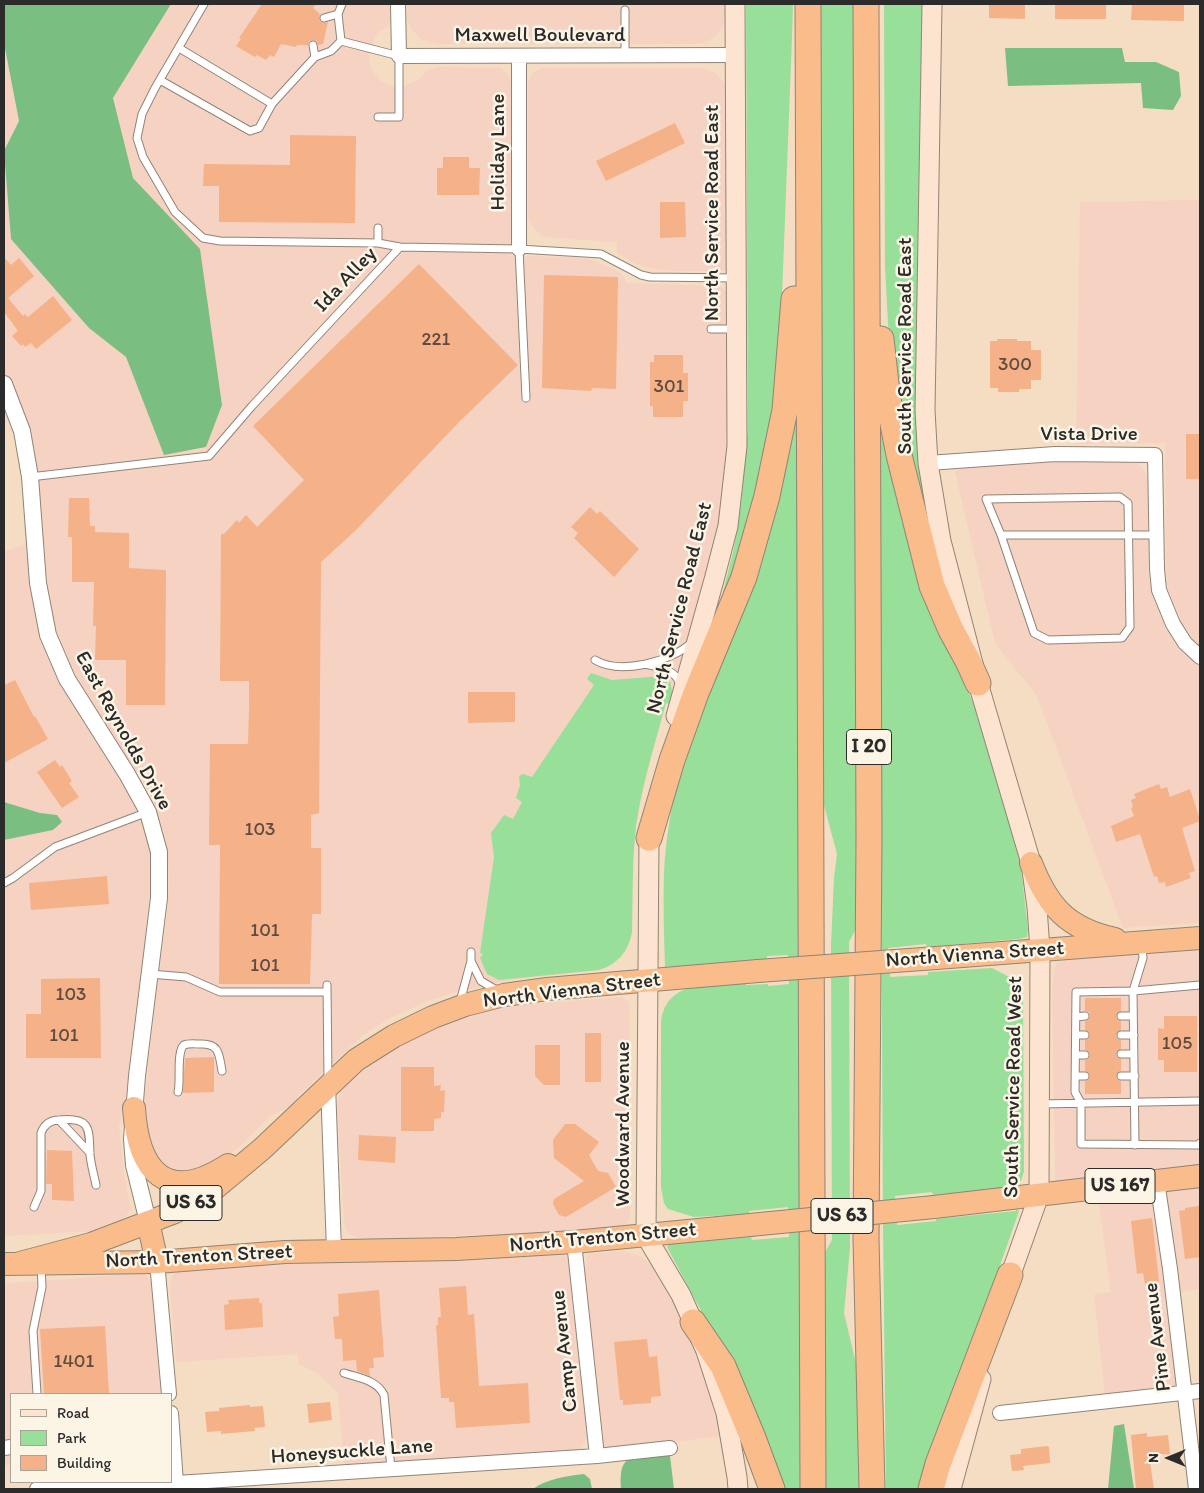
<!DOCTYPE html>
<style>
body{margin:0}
#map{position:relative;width:1204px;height:1493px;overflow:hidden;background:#f4ddc2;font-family:Itim,sans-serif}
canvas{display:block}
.frame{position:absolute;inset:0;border:5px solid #2b2b2b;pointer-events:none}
.legend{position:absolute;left:10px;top:1393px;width:162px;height:90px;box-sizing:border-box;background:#fcf5e5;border:1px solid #a8a49b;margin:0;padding:6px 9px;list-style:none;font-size:15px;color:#2b2b2b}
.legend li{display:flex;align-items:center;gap:10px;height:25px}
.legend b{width:25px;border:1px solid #a8a49b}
.north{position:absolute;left:1144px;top:1433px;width:50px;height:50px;-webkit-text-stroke:4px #fcf5e5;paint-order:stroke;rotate:270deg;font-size:14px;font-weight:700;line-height:20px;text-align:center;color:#2b2b2b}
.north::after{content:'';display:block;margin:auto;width:18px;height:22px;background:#2b2b2b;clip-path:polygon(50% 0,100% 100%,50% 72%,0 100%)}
</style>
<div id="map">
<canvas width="1204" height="1493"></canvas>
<div class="frame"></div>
<ul class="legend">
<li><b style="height:6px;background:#fde4d0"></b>Road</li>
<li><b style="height:14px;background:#98df99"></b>Park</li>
<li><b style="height:14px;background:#f5b187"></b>Building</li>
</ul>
<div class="north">N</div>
</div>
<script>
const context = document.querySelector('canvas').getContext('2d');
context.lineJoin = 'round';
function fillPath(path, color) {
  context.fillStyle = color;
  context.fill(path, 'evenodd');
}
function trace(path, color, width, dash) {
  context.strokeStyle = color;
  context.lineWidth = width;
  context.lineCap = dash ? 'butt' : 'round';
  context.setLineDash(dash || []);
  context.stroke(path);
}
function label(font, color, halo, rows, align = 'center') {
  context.font = font + ' Itim,sans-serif';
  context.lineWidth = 5;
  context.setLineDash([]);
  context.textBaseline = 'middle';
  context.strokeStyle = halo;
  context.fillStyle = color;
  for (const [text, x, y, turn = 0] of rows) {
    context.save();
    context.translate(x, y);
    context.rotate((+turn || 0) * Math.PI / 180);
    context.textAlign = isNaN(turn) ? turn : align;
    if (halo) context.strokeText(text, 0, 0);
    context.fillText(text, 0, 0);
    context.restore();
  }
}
const built = new Path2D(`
 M172 4H391V22L386 28 380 31 375 37 369 53 371 69 382 82 392 86H404L418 80 428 70 437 67 497 68H501L510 76 511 83V256L573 257 593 260 619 272 624 277 627 283 718 286 723 288 729 296V424L723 497 712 560 670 704 666 703 647 772 636 825 632 862V932L627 949 613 964 599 970 516 979 453 993 430 1000 386 1020 362 1036 298 1096V1102L269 1117 239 1147 213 1165 185 1173 163 1166 148 1149 144 1107 155 1001 168 908 169 875 167 849 163 828 156 807 146 786 89 698 69 663 60 640 54 623 47 577 40 500 31 436 10 384 4 373V43L19 121 4 151 89 328 126 357 164 454 200 450 206 448 200 250 133 178 113 98Z
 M407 4H728L726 20 723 27 716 36 702 44H439L422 40 410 28 407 17Z
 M542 68H696L705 69 714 72 723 81 726 87 728 268 726 271H670L648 268 634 263 617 253V242L553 238 542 236 536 231 529 221 528 215V81L533 73Z
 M1200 200V923L1123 928 1037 696 995 643 955 472 965 467 1051 461H1127L1136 463 1142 468 1148 478V572L1154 597 1168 631 1181 619 1168 590 1166 567 1165 443 1076 444 1080 202Z
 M28 544 35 609 133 795 148 835 153 868 150 922 128 1092 119 1126 124 1173 130 1209 127 1215 122 1220 93 1231 4 1236V840L53 830 57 815 40 813 4 802V551Z
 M1200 949V1166L1057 1183 1055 1177 1052 992 1055 966 1058 962 1067 959Z
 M621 997 628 1001 629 1004 630 1215 629 1220 622 1228 375 1240H367L351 1235 346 1230 344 1221 337 1103 342 1088 351 1074 418 1031 508 1001 531 1004Z
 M1200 1183V1289L1169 1293 1178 1386 1176 1388 1105 1396 1094 1295 1111 1292 1098 1198Z
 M622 1251 637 1255 651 1264 657 1271 675 1302 704 1367 723 1436 603 1450 582 1296 587 1256 588 1254Z
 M564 1255 569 1258 571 1261 572 1296 584 1371 587 1436 585 1442 578 1450 344 1465 338 1393 317 1373 299 1364 297 1354 176 1362 170 1288 172 1276 177 1271 318 1259 375 1262Z
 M135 1273 145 1274 153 1286 162 1394H11V1465H4V1283L70 1279Z`);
const green = new Path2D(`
 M746 4H793L792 38 780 347 772 434 728 593 723 592 734 548 741 505 748 427Z
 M819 4H853L857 927 849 942 850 1248 844 1313 858 1372 861 1489H826L824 1254 832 1240 831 945 834 878 837 854 822 798Z
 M884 4H922L915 395C917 444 922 493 934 542H931L891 359 888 324 885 267Z
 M795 415 798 418 803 1489H781L744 1391 667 1247 671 1242V1244L751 1237 752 1240 789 1237 788 1207 749 1211V1214L694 1217 668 1209 664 1203 661 1187V1023C665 979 713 984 746 982V985L768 984V986L789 984 788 955 767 956V959L665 967C664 936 663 905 664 874 665 843 671 812 676 781Z
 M879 418 957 661 979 719 1011 819 1021 868 1028 930 1027 937 1018 939 927 947 926 944 888 948 890 977 928 975V972L992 968 1015 980 1021 988 1023 995 1024 1171 1021 1181 1009 1188 933 1195 932 1192 895 1196 897 1225 936 1221V1219L1016 1211V1209L1019 1211 922 1489H886L883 1225Z
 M591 673 612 680 662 676 668 679 666 686 667 687 670 681 672 691 670 704 666 703C655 744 642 784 636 826 632 861 633 897 632 932 628 952 618 964 599 970L499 980 487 974 480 958 483 954 480 953 494 857 491 833 504 815 513 819 522 802 516 798 520 785 519 776 523 774 532 777 594 685 587 679Z`);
const forest = new Path2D(`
 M4 4H171L113 98 133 178 200 249 222 405 206 447 164 455 126 357 89 328 11 239 4 151 19 121 4 43Z
 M1005 48H1122L1125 62H1156L1179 72 1181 96 1173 110 1143 108 1141 83 1008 86Z
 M4 802 40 813 57 815 62 822 53 830 4 840Z
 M1124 1424 1134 1489H1108L1114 1426Z
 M663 1454 670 1456 674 1489H621C618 1452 633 1457 663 1454Z
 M584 1474 590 1479 592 1489H533C546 1479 567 1476 584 1474Z`);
const building = new Path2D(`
 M262 4H316L313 8 320 14 319 17 320 21 323 23 328 22 323 44 318 45 317 41 313 40 309 41 308 45H297L296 47 281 44 274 57 270 55 266 60 257 55 255 57 236 46 241 39 239 38Z
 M989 4H1025V19L989 18Z
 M1055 4H1106V19H1055Z
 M1132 4H1184V21L1131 20Z
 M675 123 685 143 606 181 596 161Z
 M290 135 356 136 355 223 219 222V186H203L204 164 290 165Z
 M443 157H469V168H480L479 195H437V168H443Z
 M660 202H685L686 237 660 238Z
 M4 257 11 265 19 258 34 276 8 298 23 316 25 314 28 317 53 296 72 320 36 349 31 343 25 347 23 344 21 346 12 336 18 331 4 312Z
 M419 264 518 365 459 422 356 530 321 562 319 813 311 815V848H321V914H312L310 984H219L220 845H209L210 744H248L249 708V681H220L221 534H224L237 520 239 523 246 515 257 527 304 480 253 426Z
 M544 275 618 277 616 389 592 388 591 391 542 388Z
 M997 339H1017V341H1031V350H1041V380H1031V389H1019V392H998V388H990V341H997Z
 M654 355H683V373H688V401H683V417H653V406H650V362H654Z
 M1186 434H1200V479H1186Z
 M69 498H89L90 526H95V532L129 533V568L166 570 165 705H126V660H95L96 626H93L94 582H72V537H68Z
 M590 507 597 514 600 511 639 549 614 577 574 538 578 533 571 527Z
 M15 680 34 717 35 716 48 739 4 763V685Z
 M468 692H515V722L468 723Z
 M55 760 60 767 62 765 72 781 69 783 79 797 62 808 37 772Z
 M1159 784 1161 789 1167 787 1170 797 1190 789 1200 820V821L1182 828 1195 871 1189 873 1191 878 1166 887 1165 882 1159 883 1157 876 1154 877 1140 834 1116 842 1111 826 1134 816 1131 808 1133 807 1131 800 1136 798 1134 794Z
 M107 876 109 904 31 910 29 883Z
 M100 978 101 1058H26V1014H41V979Z
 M1085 998H1121V1011L1116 1016 1117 1019 1121 1021V1030L1116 1035 1117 1038 1121 1040V1049L1116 1054 1117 1057 1121 1059V1071L1116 1076 1117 1079 1121 1081V1094H1085V1081L1088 1080 1090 1076 1089 1073 1085 1071V1060L1088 1059 1090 1055 1089 1052 1085 1050V1040L1088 1039 1090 1035 1089 1032 1085 1030V1021L1088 1020 1090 1016 1089 1012 1085 1011Z
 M1164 1016H1197V1072H1164V1060H1158V1028L1164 1029Z
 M585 1033H601V1082H585Z
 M535 1045H560V1085H544L535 1076Z
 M214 1057V1092L183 1093 185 1058Z
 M401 1067H434V1086L441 1085 440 1091 445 1090 444 1112H441V1118L434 1119V1131H401Z
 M565 1124H575L599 1142 589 1155 598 1171 608 1173 616 1187 566 1217 559 1215 553 1204 554 1199 584 1181 554 1158 553 1140Z
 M359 1135 396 1137 395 1163 358 1160Z
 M47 1150 72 1151 74 1201 52 1200V1184H46Z
 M1199 1206 1200 1257 1185 1259 1179 1211 1185 1210V1208Z
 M1152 1218 1159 1282 1145 1284 1143 1273 1137 1274 1131 1221Z
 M466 1286 468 1315 474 1314 479 1386 528 1383 530 1423 456 1428 454 1402H449V1398H441L436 1325H438V1317H441L439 1288Z
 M379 1290 384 1357 373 1358 374 1368H369L370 1376 357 1371 356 1360 343 1361 342 1339H335L333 1317 339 1316 338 1294Z
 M259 1298V1303H262L263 1327 225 1330 224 1305 229 1304 228 1300Z
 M105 1326 109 1394H44L40 1329Z
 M647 1339 649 1357 657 1356 661 1396 651 1397V1403L623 1405V1400H620L614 1342Z
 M330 1402 332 1420 309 1423 307 1404Z
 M250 1405V1407L263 1406 265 1427 254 1428 255 1431 221 1434V1431L207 1432 205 1412 219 1411V1408Z
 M1147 1433V1437L1168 1435 1170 1454 1149 1456 1154 1489H1136L1131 1435Z
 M1047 1446 1049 1447 1050 1463 1023 1466 1024 1470 1012 1471 1010 1455 1021 1454V1449Z`);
const service = new Path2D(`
 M204 4 155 88 142 114 137 138 143 157 175 212 203 238 220 241 378 243 400 247
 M625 10V56
 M324 18 338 14
 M341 41 338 14 342 4
 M313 45 315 57
 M179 48 272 104 315 57 331 51 341 41 399 56V117H378
 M160 80 250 131 259 128 272 104
 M378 228V243
 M519 249 526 398
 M711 329H736
 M30 477 209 456 252 406 400 247 519 249 601 254 641 275 650 277 736 278
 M1001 535 1034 633 1048 640 1122 638 1130 627 1128 503 1120 497 986 499 1001 535H1156
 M595 660C620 675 671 662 691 643
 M645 664C659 667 677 670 680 685
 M4 883 13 878 55 847 148 812
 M1142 946 1143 958 1133 991 1200 985
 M471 961 481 981 498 991
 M150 974 186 977 220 992H327
 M327 985 328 1080
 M460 1002 471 961V952
 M1121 1016H1133
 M1076 1017 1085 1016
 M1076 1035H1085
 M1121 1035H1134
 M1121 1054H1134
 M1076 1055H1085
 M1075 1076H1085
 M1121 1076H1135
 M178 1092C181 1080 176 1052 184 1045 189 1043 195 1044 200 1044 220 1043 219 1055 222 1071
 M1039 1104 1200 1101
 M59 1120 90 1153
 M1135 1145 1133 991 1076 992 1075 1092 1081 1103V1144L1198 1145 1200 1143
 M34 1207 41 1191V1133C44 1125 50 1120 59 1120 91 1117 89 1128 90 1155 91 1165 94 1175 96 1185
 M344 1373C359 1378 377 1380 384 1395L391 1469
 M37 1394 33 1331 42 1287 41 1266`);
const minor = new Path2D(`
 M398 4 399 56 735 55
 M519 56V249
 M928 463 1055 454 1155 455 1157 569 1159 590 1173 624 1185 643 1200 657
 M328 1085 334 1250
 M1157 1181 1170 1269 1196 1489
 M574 1242 597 1456
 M157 1262 169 1394
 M171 1413 176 1483
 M1000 1413 1200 1391
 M4 1448 11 1447
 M37 1489 176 1483 597 1456 670 1448`);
const tertiary = new Path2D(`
 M4 384 22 431 30 477 38 583 48 635 67 679 127 774 148 812 159 852V898L137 1076 132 1139 134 1165 148 1222`);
const secondary = new Path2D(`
 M932 4 925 410 928 463 941 541 978 683 1031 863 1037 907 1040 950 1039 1195 1006 1288
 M676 716 714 580 728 526 737 446 735 4
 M651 825 649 838 646 1236 681 1295 706 1351 726 1413 737 1477 738 1489
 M951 1489 981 1379`);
const trunk = new Path2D(`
 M1031 863C1048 907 1068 929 1115 939
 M936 958 1200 938
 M134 1108C138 1171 166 1205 228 1165
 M934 1207 1200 1176
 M148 1222 157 1262
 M20 1263 91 1244 175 1212 208 1194 262 1149 356 1060 394 1036 433 1017 465 1005 504 995 547 989 758 971
 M4 1264 157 1262 285 1252 456 1249 574 1242 750 1225`);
const motorway = new Path2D(`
 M808 4 813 1489
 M866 4 869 839 866 1239 872 1489
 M881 339 887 393 899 455 932 586 951 630 968 661 978 683
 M649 838 672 760 696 693 744 577 767 496 785 410 794 299
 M693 1322 723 1366 753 1438 772 1489
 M931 1489 938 1464 1010 1275`);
const trunkBridge = new Path2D(`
 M758 971 936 958
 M750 1225 934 1207`);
const numberNames = [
 ["221",436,340],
 ["300",1015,365],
 ["301",669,387],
 ["103",260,830],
 ["101",265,931],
 ["101",265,966],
 ["103",71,995],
 ["101",64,1036],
 ["105",1177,1044],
 ["1401",74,1362]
];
const shields = [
 [869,747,45],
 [1120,1186,70],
 [191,1203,62],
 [842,1216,62]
];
const shieldNames = [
 ["I 20",869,747],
 ["US 167",1120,1186],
 ["US 63",191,1203],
 ["US 63",842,1216]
];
const streetNames = [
 ["Maxwell Boulevard",540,36],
 ["Holiday Lane",499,152,-90],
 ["North Service Road East",713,213,-90],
 ["Ida Alley",346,280,-47],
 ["South Service Road East",906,346,-90],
 ["Vista Drive",1089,435],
 ["North Service Road East",680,608,-76],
 ["East Reynolds Drive",123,731,61],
 ["North Vienna Street",975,955,-4],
 ["North Vienna Street",572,991,-7],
 ["South Service Road West",1014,1087,-89],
 ["Woodward Avenue",624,1124,-90],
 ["North Trenton Street",603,1238,-5],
 ["North Trenton Street",199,1257,-3],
 ["Pine Avenue",1158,1337,-97],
 ["Camp Avenue",565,1351,-96],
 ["Honeysuckle Lane",352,1452,-4]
];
fillPath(built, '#f6d2c3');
fillPath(green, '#98df99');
fillPath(forest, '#7abe81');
fillPath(building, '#f5b187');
trace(service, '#908476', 9);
trace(minor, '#908476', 16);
trace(tertiary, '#908476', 18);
trace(secondary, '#908476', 21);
trace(trunk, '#908476', 24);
trace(motorway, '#908476', 27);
trace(service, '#fff', 7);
trace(minor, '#fff', 14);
trace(tertiary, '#fff', 16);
trace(secondary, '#fde4d0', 19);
trace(trunk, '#f9bc8a', 22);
trace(motorway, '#f9bc8a', 25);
trace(trunkBridge, '#908476', 24, []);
trace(trunkBridge, '#f9bc8a', 22);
label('19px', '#5e4c42', null, numberNames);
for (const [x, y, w] of shields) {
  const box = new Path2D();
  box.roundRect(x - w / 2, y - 17.5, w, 35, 4);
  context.fillStyle = '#fcf5e5';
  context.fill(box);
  trace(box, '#2b2b2b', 1);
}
label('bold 20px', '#2b2b2b', null, shieldNames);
label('21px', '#2b2b2b', '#fcf5e5', streetNames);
</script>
